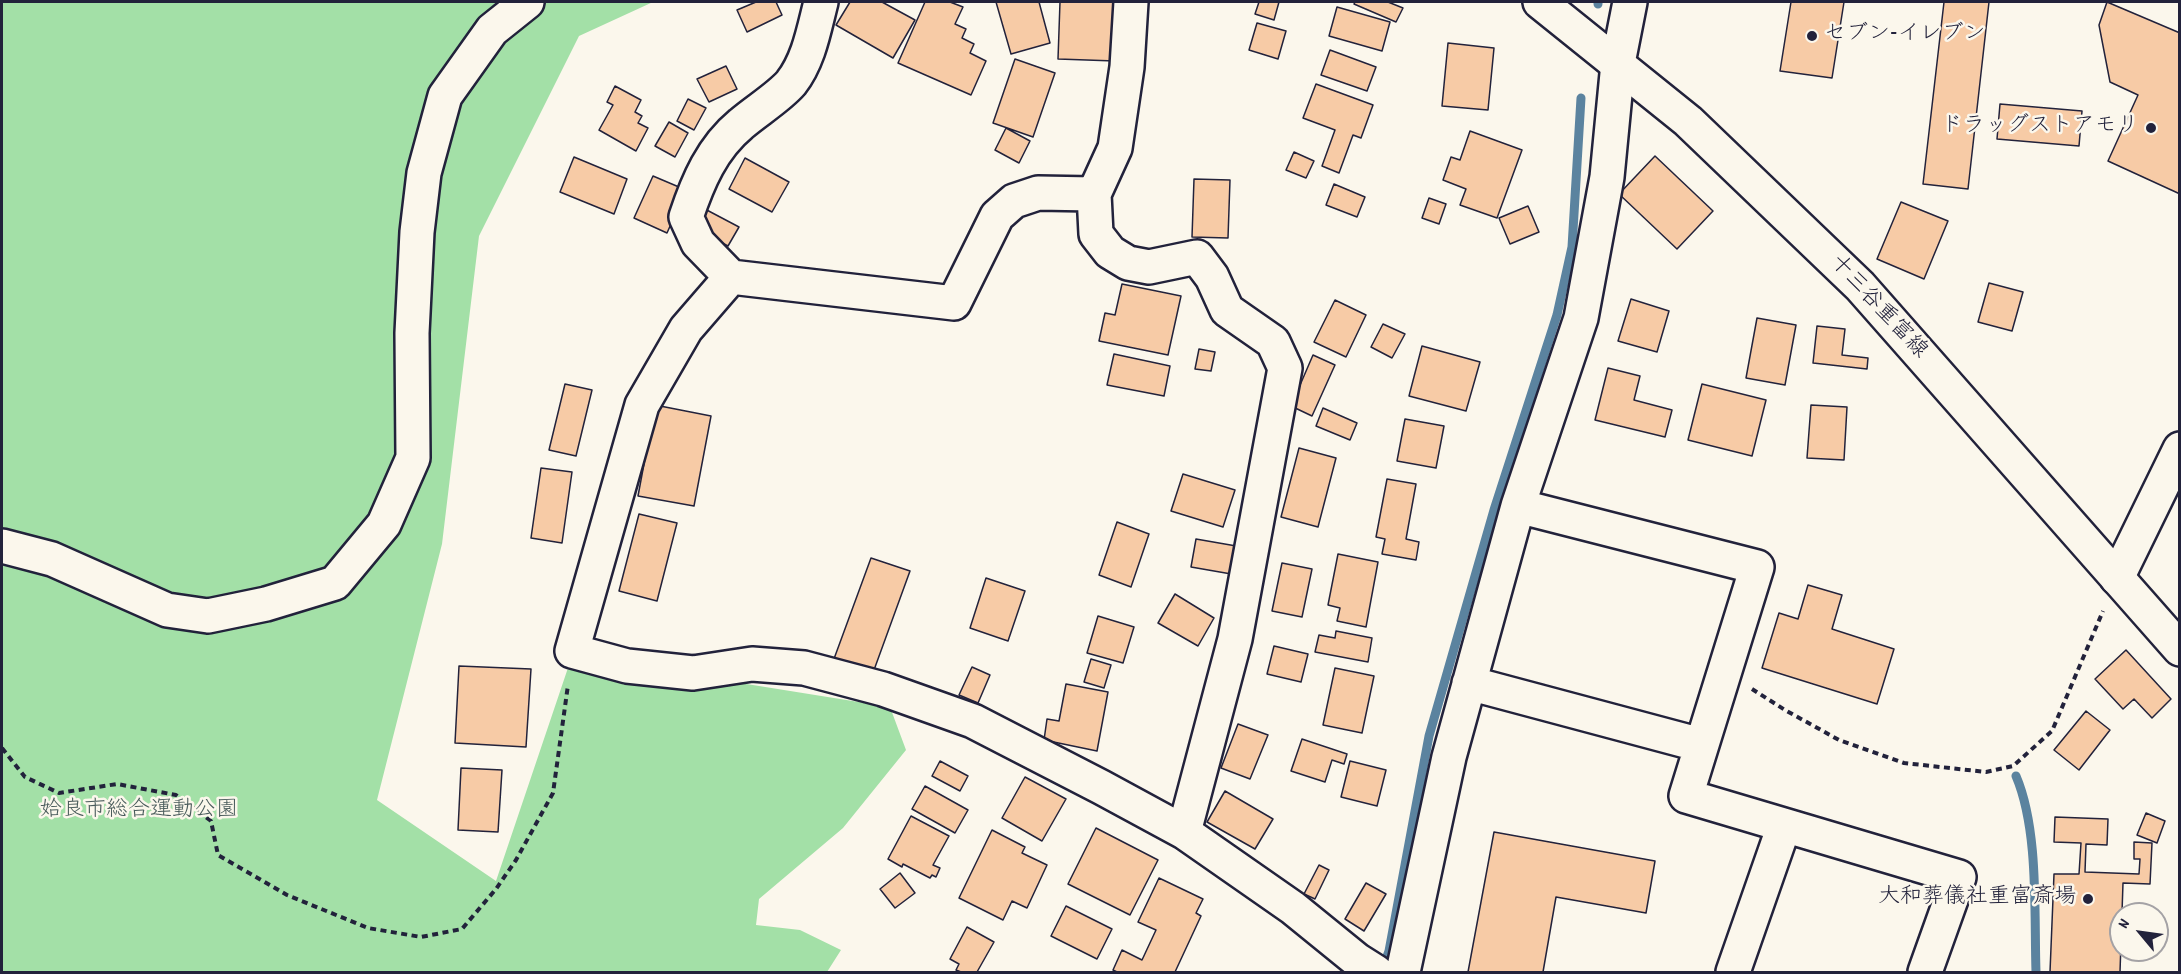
<!DOCTYPE html>
<meta charset="utf-8">
<style>
body{margin:0}
#map{position:relative;width:2181px;height:974px;overflow:hidden;background:#fbf7ec;font-family:Dekko,sans-serif}
canvas{display:block}
.frame{position:absolute;inset:0;border:3px solid #22223b;pointer-events:none}
.north{position:absolute;left:2109px;top:902px;width:60px;height:60px;box-sizing:border-box;background:#fbf7ec;border:2px solid #a4a2a5;border-radius:50%;rotate:299deg;font-size:16px;font-weight:700;line-height:24px;text-align:center;color:#22223b}
.north::after{content:'';display:block;margin:auto;width:21px;height:27px;background:#22223b;clip-path:polygon(50% 0,100% 100%,50% 72%,0 100%)}
</style>
<div id="map">
<canvas width="2181" height="974"></canvas>
<div class="frame"></div>
<div class="north">N</div>
</div>
<script>
const context = document.querySelector('canvas').getContext('2d');
context.lineJoin = 'round';
function fillPath(path, color) {
  context.fillStyle = color;
  context.fill(path, 'evenodd');
}
function trace(path, color, width, dash) {
  context.strokeStyle = color;
  context.lineWidth = width;
  context.lineCap = dash ? 'butt' : 'round';
  context.setLineDash(dash || []);
  context.stroke(path);
}
function label(font, color, halo, rows, align = 'center') {
  context.font = font + ' Dekko,"Klee One",sans-serif';
  context.lineWidth = 5;
  context.setLineDash([]);
  context.textBaseline = 'middle';
  context.strokeStyle = halo;
  context.fillStyle = color;
  for (const [text, x, y, turn = 0] of rows) {
    context.save();
    context.translate(x, y);
    context.rotate((+turn || 0) * Math.PI / 180);
    context.textAlign = isNaN(turn) ? turn : align;
    if (halo) context.strokeText(text, 0, 0);
    context.fillText(text, 0, 0);
    context.restore();
  }
}
const green = new Path2D(`
 M2 2H653L579 36 479 236 442 544 377 800 496 881 572 656 890 707 906 750 843 828 759 899 756 925 800 930 841 950 827 972H2Z`);
const stream = new Path2D(`
 M1598 4V2
 M2016 776C2039 830 2034 913 2036 972
 M1382 970 1389 951 1429 736 1494 510 1557 315 1572 247 1581 98`);
const building = new Path2D(`
 M756 2H776L782 15 747 32 737 10Z
 M850 2H882L915 20 893 58 836 25Z
 M925 2H950L963 7 955 24 966 29 962 38 974 44 970 53 986 61 971 95 898 63Z
 M996 2H1039L1050 43 1011 54Z
 M1060 2H1117L1115 61 1058 59Z
 M1259 2H1279L1274 20 1255 14Z
 M1355 2H1388L1403 8 1396 22 1354 4Z
 M1791 2H1844L1832 78 1780 71Z
 M1944 2H1989L1968 189 1923 184Z
 M2107 2 2180 33V194L2108 161 2138 95 2110 82 2099 25Z
 M1337 7 1390 22 1382 51 1329 36Z
 M1257 23 1286 31 1278 59 1249 50Z
 M1448 43 1494 48 1488 110 1442 106Z
 M1330 50 1376 67 1367 91 1321 75Z
 M1015 59 1055 73 1033 137 993 123Z
 M726 66 737 89 709 102 697 79Z
 M1316 84 1373 105 1361 138 1353 135 1339 173 1322 166 1335 130 1303 118Z
 M615 86 641 100 635 112 642 116 638 123 648 128 636 151 599 130 613 105 607 102Z
 M688 99 706 108 694 130 677 121Z
 M2000 104 2082 111 2079 146 1997 139Z
 M669 122 688 133 675 157 655 146Z
 M1006 128 1030 141 1019 163 995 150Z
 M1470 131 1522 150 1497 218 1460 205 1466 189 1443 180 1451 157 1460 160Z
 M1294 152 1314 161 1306 178 1286 170Z
 M1655 156 1713 211 1677 249 1619 194Z
 M574 157 627 179 614 214 560 192Z
 M745 158 789 182 772 212 729 189Z
 M653 176 686 190 667 233 634 218Z
 M1194 179 1230 180 1228 238 1192 237Z
 M1334 184 1365 197 1357 217 1326 205Z
 M1429 198 1446 204 1439 224 1422 218Z
 M1901 202 1948 221 1924 279 1877 259Z
 M1528 206 1539 232 1510 244 1499 218Z
 M703 208 739 227 728 246 693 228Z
 M1989 283 2023 292 2012 331 1978 322Z
 M1122 284 1181 296 1168 355 1099 341 1105 313 1115 315Z
 M1631 299 1669 311 1657 352 1618 341Z
 M1335 300 1366 315 1346 357 1314 342Z
 M1757 318 1796 325 1785 385 1746 378Z
 M1383 324 1405 334 1392 358 1371 347Z
 M1817 326 1845 329 1842 355 1868 358 1867 369 1813 363Z
 M1422 346 1480 362 1466 411 1409 396Z
 M1199 349 1215 352 1211 371 1195 369Z
 M1114 354 1170 366 1164 396 1107 385Z
 M1313 355 1335 365 1312 416 1291 406Z
 M1608 368 1640 376 1634 400 1672 410 1665 437 1595 420Z
 M565 384 592 390 576 456 549 450Z
 M1702 384 1766 400 1752 456 1688 440Z
 M655 405 711 416 694 506 638 496Z
 M1811 405 1847 407 1844 460 1807 458Z
 M1323 408 1357 423 1350 440 1316 426Z
 M1405 419 1444 426 1436 468 1397 461Z
 M1299 448 1336 458 1318 527 1281 517Z
 M541 468 572 472 562 543 531 538Z
 M1183 474 1235 490 1223 527 1171 511Z
 M1387 479 1416 484 1406 539 1419 542 1416 560 1382 554 1385 539 1376 537Z
 M639 514 677 523 657 601 619 591Z
 M1117 522 1149 534 1131 587 1099 575Z
 M1196 539 1242 547 1237 575 1191 567Z
 M1338 554 1378 562 1366 627 1337 621 1340 608 1328 605Z
 M871 558 910 571 870 681 831 667Z
 M1282 563 1312 569 1302 617 1272 611Z
 M986 578 1025 591 1008 641 970 628Z
 M1808 585 1842 595 1832 629 1894 649 1877 704 1762 668 1779 613 1798 619Z
 M1175 594 1214 618 1198 646 1158 623Z
 M1098 616 1134 627 1123 663 1087 653Z
 M1336 631 1372 638 1368 662 1315 652 1319 635 1335 638Z
 M1274 646 1308 654 1301 682 1267 674Z
 M2126 650 2171 699 2152 718 2134 699 2123 709 2095 679Z
 M1091 659 1111 665 1104 688 1084 682Z
 M459 666 531 669 526 747 455 743Z
 M972 667 990 675 978 703 959 695Z
 M1335 668 1374 676 1362 733 1323 725Z
 M1066 684 1108 692 1097 751 1044 740 1047 719 1059 721Z
 M2086 711 2110 730 2079 770 2054 750Z
 M1238 724 1268 735 1250 779 1221 768Z
 M1302 739 1347 754 1344 764 1332 760 1325 782 1291 771Z
 M940 761 968 776 960 791 932 776Z
 M1350 761 1386 770 1377 806 1341 797Z
 M461 768 502 770 498 832 458 830Z
 M1025 777 1066 799 1042 841 1002 818Z
 M925 786 968 810 955 833 912 809Z
 M1225 791 1273 819 1255 849 1207 822Z
 M2146 813 2165 821 2157 843 2137 835Z
 M911 816 949 836 933 865 940 868 936 877 932 875 930 878 903 864 902 867 888 859Z
 M2055 817 2108 819 2107 845 2086 844 2085 872 2139 874 2140 859H2134V842L2152 843 2150 884 2123 883 2120 972H2050L2054 874H2079L2081 843 2054 842Z
 M1096 828 1158 860 1130 915 1068 884Z
 M992 830 1025 847 1022 853 1047 865 1027 908 1012 901 1003 920 959 898Z
 M1494 832 1655 861 1646 913 1556 897 1543 972H1468Z
 M1319 865 1329 870 1315 899 1304 894Z
 M900 873 915 893 895 908 880 889Z
 M1159 878 1203 899 1196 913 1201 916 1175 972H1117L1113 970 1122 950 1142 960 1156 930 1138 922Z
 M1366 883 1386 894 1364 931 1345 919Z
 M1066 906 1112 929 1097 959 1051 936Z
 M967 927 994 942 977 972H961L956 970 959 964 950 959Z`);
const path = new Path2D(`
 M1752 689 1785 710 1839 740 1904 763 1986 772 2013 766 2052 731 2103 611
 M2 748 25 777 59 793 117 784 176 795 211 821 218 855 287 895 368 928 421 937 462 929 496 889 516 860 553 793 568 685`);
const street = new Path2D(`
 M821 2C814 29 809 60 791 83 779 97 756 111 741 124 712 148 698 181 686 217L698 243 731 277 954 303 997 216 1014 201 1038 193 1094 194
 M1131 2 1127 67 1115 148 1094 194 1096 234 1110 252 1128 263 1149 267 1197 257 1212 277 1227 310 1273 342 1285 368 1235 639 1184 832
 M731 277 686 329 642 405 572 651 627 666 693 673 752 664 804 668 883 689 973 721 1101 787 1184 832 1293 908 1357 960 1376 972
 M1518 506 1757 567 1686 796 1959 877 1925 972
 M2117 578 2180 449
 M1469 683 1701 745
 M1403 972 1449 757 1518 506 1581 318 1607 177 1618 63
 M1733 972 1784 826`);
const secondary = new Path2D(`
 M1540 2 1688 121 1860 286 2180 649
 M1618 63 1630 2
 M2 546 52 559 167 610 208 616 266 604 335 583 384 524 413 458 412 333 417 232 424 173 445 96 492 30 527 2`);
const markers = [
 [1812,36,6,"#22223b"],
 [2151,128,6,"#22223b"],
 [2088,899,6,"#22223b"]
];
const poiNames = [
 ["セブン-イレブン",1824,36,"left"],
 ["ドラッグストアモリ",2139,128],
 ["大和葬儀社重富斎場",2076,899]
];
const streetNames = [
 ["十三谷重富線",1877,308,47]
];
const parkNames = [
 ["姶良市総合運動公園",139,812]
];
fillPath(green, '#a3e0a7');
trace(stream, '#5b839f', 9);
fillPath(building, '#f7cba6');
trace(building, '#22223b', 1.5);
trace(street, '#22223b', 38);
trace(secondary, '#22223b', 38);
trace(path, '#22223b', 4, [6, 4.5]);
trace(street, '#fbf7ec', 33);
trace(secondary, '#fbf7ec', 33);
for (const [x, y, r, color] of markers) {
  const dot = new Path2D();
  dot.arc(x, y, r, 0, 2 * Math.PI);
  context.fillStyle = color;
  context.fill(dot);
  trace(dot, '#fbf7ec', 2);
}
label('22px', '#22223b', '#fbf7ec', poiNames, 'right');
label('22px', '#22223b', '#fbf7ec', streetNames);
label('22px', '#495b5b', '#fbf7ec', parkNames);
</script>
